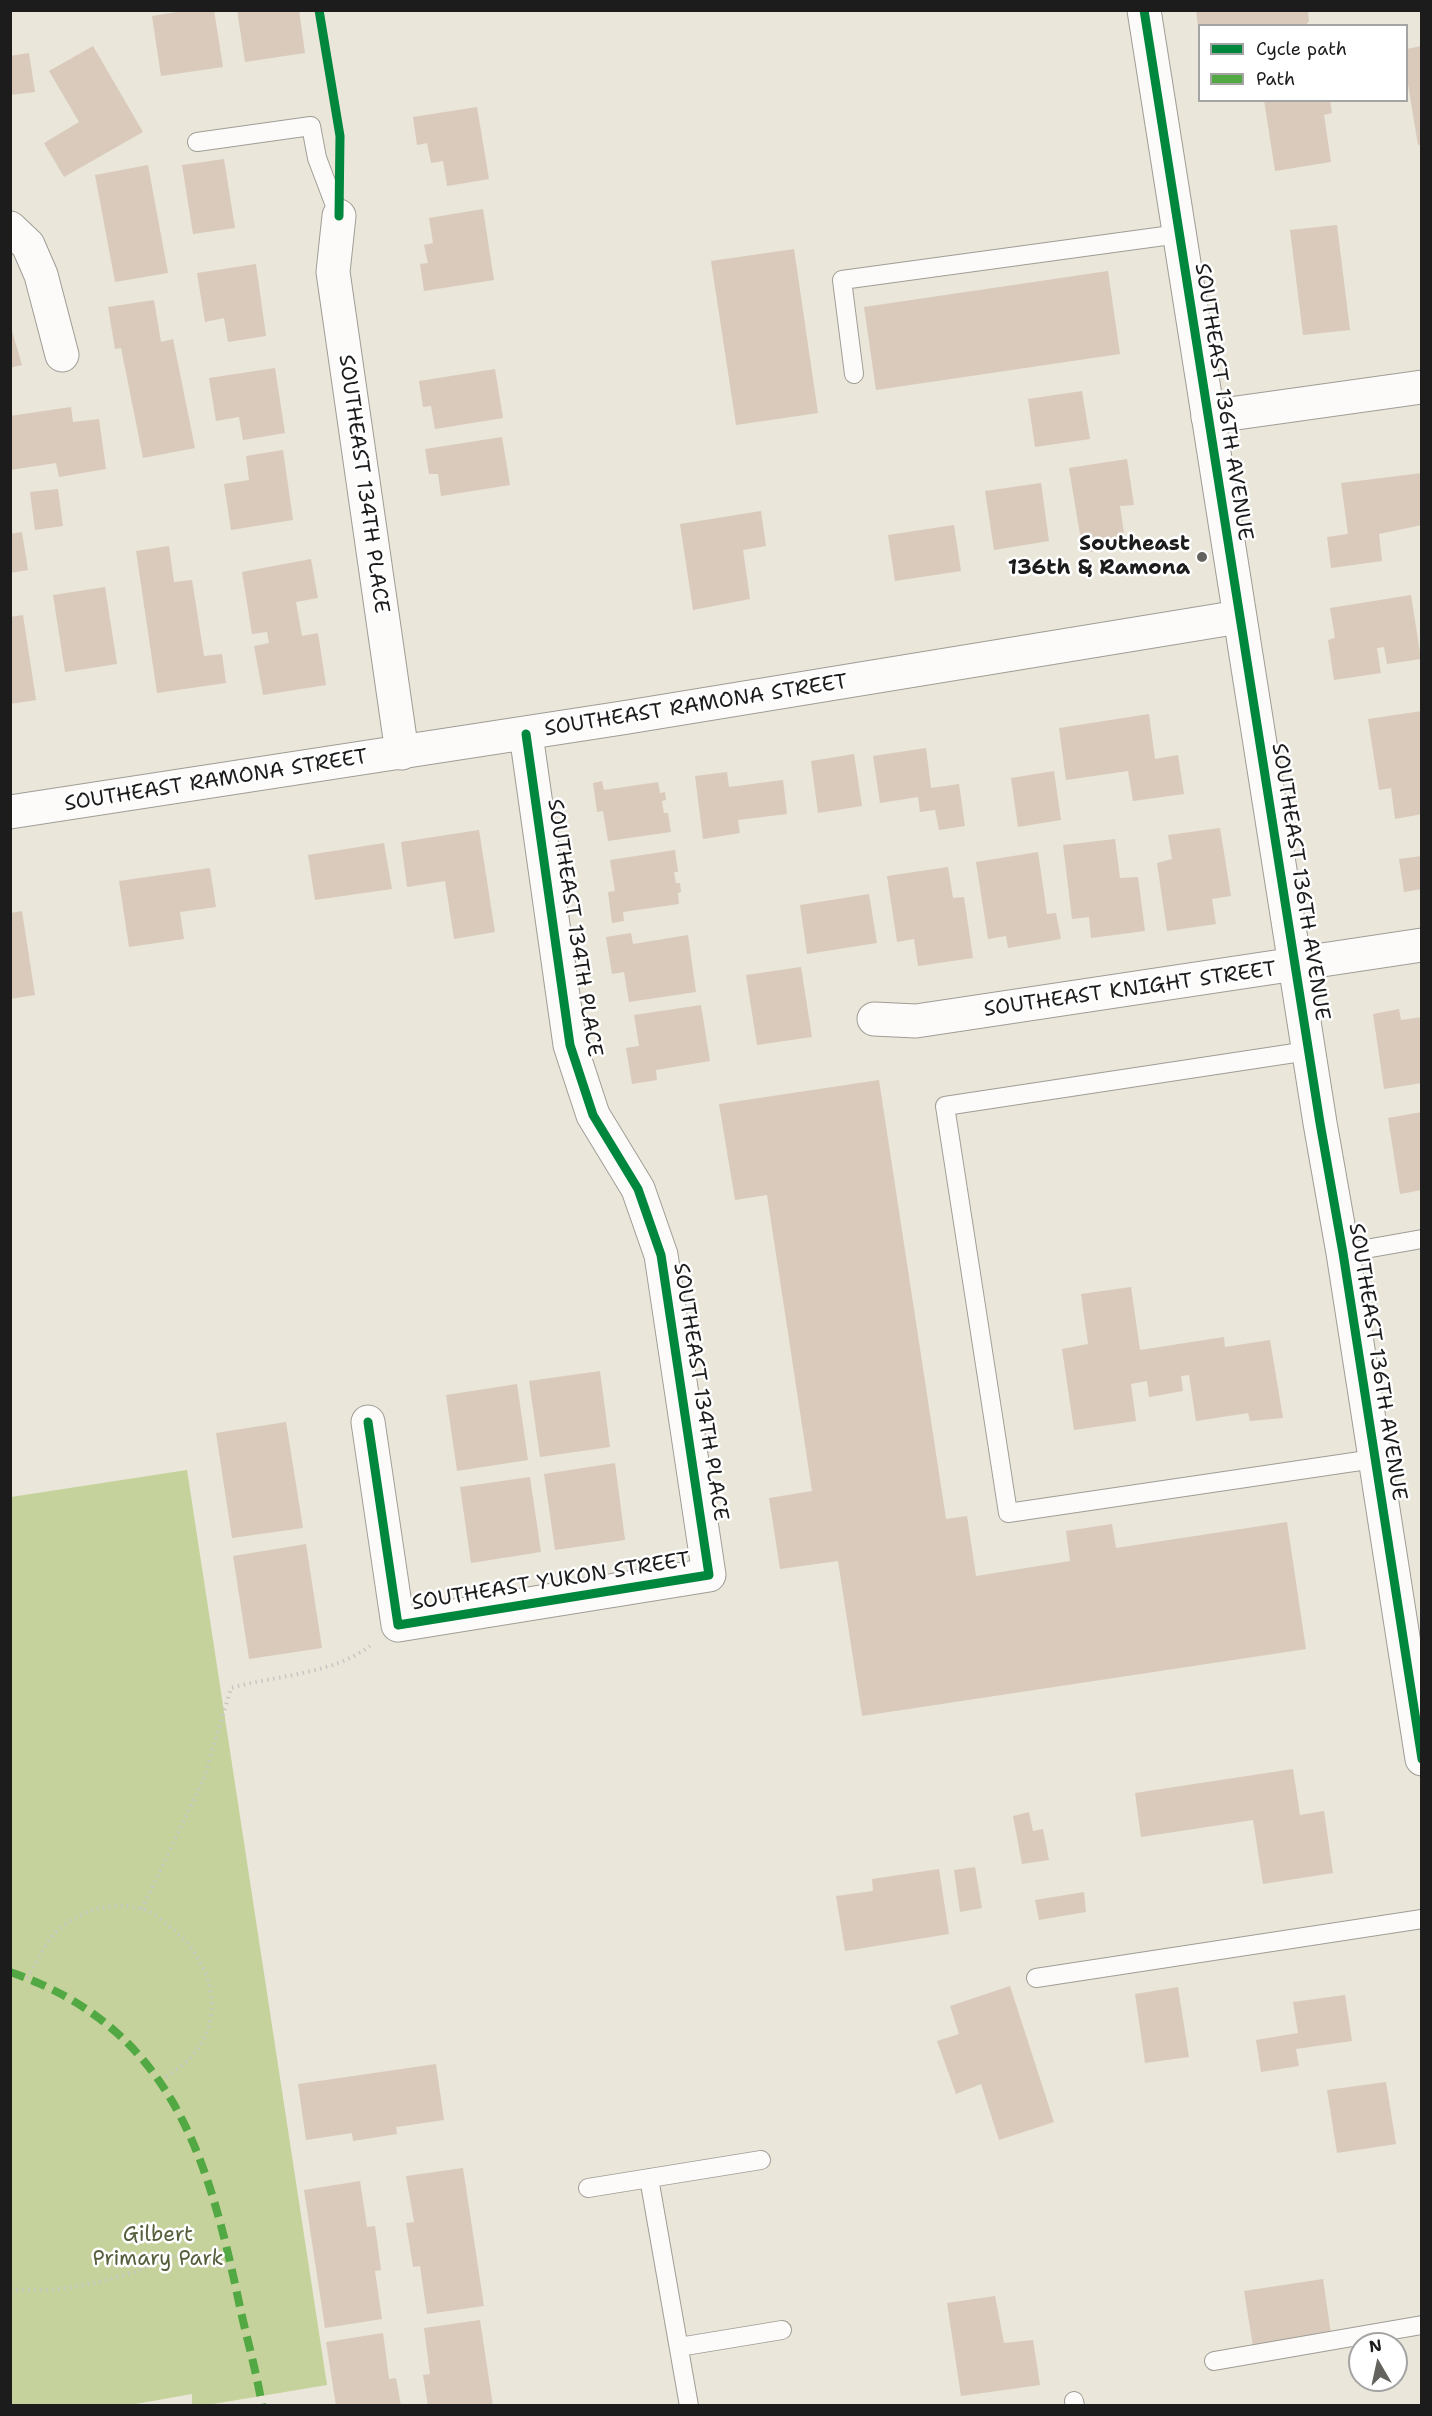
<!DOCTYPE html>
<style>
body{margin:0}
#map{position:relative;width:1432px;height:2416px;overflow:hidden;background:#eae6d9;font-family:"Shantell Sans",sans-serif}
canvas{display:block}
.frame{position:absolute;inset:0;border:12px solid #1c1c1c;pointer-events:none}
.legend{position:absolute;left:1198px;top:24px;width:210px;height:78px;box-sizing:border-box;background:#fff;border:2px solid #a4a4a4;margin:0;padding:8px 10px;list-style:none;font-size:18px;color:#1c1c1c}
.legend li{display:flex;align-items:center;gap:12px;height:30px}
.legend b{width:30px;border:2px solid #a4a4a4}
.north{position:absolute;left:1348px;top:2332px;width:60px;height:60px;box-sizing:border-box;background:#fff;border:2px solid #a4a4a4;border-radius:50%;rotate:351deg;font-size:16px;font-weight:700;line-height:24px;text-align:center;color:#1c1c1c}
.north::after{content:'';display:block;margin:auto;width:21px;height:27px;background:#64635e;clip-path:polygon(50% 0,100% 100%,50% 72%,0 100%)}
</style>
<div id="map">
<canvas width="1432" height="2416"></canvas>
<div class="frame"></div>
<ul class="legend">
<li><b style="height:8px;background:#00873e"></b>Cycle path</li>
<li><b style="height:8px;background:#52a943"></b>Path</li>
</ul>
<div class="north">N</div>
</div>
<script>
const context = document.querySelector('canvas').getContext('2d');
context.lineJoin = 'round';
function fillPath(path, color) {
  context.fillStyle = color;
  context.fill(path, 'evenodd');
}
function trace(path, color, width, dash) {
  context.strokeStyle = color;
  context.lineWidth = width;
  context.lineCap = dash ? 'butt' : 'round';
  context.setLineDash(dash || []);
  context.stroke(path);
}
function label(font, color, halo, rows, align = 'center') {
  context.font = font + ' "Shantell Sans",sans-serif';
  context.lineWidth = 5;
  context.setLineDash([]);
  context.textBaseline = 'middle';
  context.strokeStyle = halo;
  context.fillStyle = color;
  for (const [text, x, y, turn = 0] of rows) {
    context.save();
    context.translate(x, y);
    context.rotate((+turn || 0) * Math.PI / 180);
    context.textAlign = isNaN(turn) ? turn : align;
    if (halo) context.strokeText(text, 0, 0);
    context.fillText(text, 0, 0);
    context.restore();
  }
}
const green = new Path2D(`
 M187 1470 327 2385 207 2405H192V2394L130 2405H11V1497Z`);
const building = new Path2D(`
 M190 10H214L223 67 161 76 152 16Z
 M237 10H299L305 53 245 62Z
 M1196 10H1308L1309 21 1305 26H1198Z
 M93 46 143 132 64 177 44 143 79 122 49 71Z
 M1422 46V144L1418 145 1406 72V49Z
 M29 53 35 92 10 95V56Z
 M1264 100H1330L1332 113 1324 115 1331 162 1275 171Z
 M477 107 489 179 447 186 443 161 431 163 427 143 417 145 413 117Z
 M224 159 235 228 193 234 182 165Z
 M148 165 168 273 115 282 95 175Z
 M483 209 494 280 424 291 420 264 428 263 424 245 433 243 429 218Z
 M1337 225 1350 330 1303 335 1290 230Z
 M794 249 818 413 736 425 711 261Z
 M256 264 266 336 228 342 224 318 205 322 197 273Z
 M1108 271 1120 354 876 390 864 307Z
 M154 300 161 342 173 339 195 448 143 458 121 348 115 349 108 307Z
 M10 324 22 365 10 368Z
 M275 368 285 433 243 440 239 417 216 421 209 378Z
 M495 369 503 418 435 429 431 406 423 407 419 381Z
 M1082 391 1090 439 1035 447 1028 399Z
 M71 407 73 422 99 419 106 469 59 477 56 463 10 470V416Z
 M502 437 510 485 441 496 438 474H429L425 449Z
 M283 450 293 520 231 530 224 484 249 480 246 456Z
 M1127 459 1134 505 1120 506 1126 547 1083 553 1069 468Z
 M1422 473V505H1420L1422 525 1379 534 1382 561 1331 568 1327 537 1348 534 1341 483Z
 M1041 483 1049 541 994 550 985 491Z
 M58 489 63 526 35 530 30 492Z
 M761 511 766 546 743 550 750 599 693 610 680 524Z
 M954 525 961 571 895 581 888 535Z
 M22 532 28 570 10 573V534Z
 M169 546 174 582 192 580 204 656 222 654 226 683 157 693 136 551Z
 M311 559 318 598 296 602 302 636 318 633 326 685 263 695 254 646 269 643 267 632 252 634 242 572Z
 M105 587 117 664 65 672 53 595Z
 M1411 595 1421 659 1387 664 1384 647 1377 648 1381 673 1334 680 1328 640 1335 638 1330 608Z
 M23 615 36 700 10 704V617Z
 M1422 711V814L1395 819 1391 788 1379 790 1368 719Z
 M1149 714 1155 759 1178 755 1184 794 1133 801 1128 771 1066 780 1059 728Z
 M926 748 931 788 959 784 965 826 939 830 935 810 920 812 918 797 880 803 873 756Z
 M854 754 862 806 818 813 811 761Z
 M1054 771 1061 820 1018 827 1011 778Z
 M727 772 729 787 783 780 787 814 738 820 740 833 703 839 695 776Z
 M602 781 604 790 658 782 660 793 665 792 666 800 662 801 664 813H668L671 832 608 841 603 811 597 812 593 783Z
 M1220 828 1231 896 1212 899 1216 924 1167 931 1157 863 1172 859 1168 835Z
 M479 830 495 932 454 939 445 881 407 887 401 842Z
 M1115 839 1120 878 1138 877 1145 931 1091 938 1089 917 1072 919 1063 845Z
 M384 843 392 889 315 900 308 855Z
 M675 850 678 872H674L676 883H680L681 892 678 893 679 904 623 912 624 921 612 923 608 892 615 891 610 860Z
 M1038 852 1047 914 1056 913 1061 939 1008 948 1006 936 988 939 976 862Z
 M1422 856V889L1404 892 1399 859Z
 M948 867 953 898 964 897 973 958 918 966 914 939 897 942 887 876Z
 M210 868 216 907 180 912 184 939 129 947 119 881Z
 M869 894 877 943 807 954 800 905Z
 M22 911 35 995 10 999V913Z
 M631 933 633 944 688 935 696 992 629 1002 624 972 612 974 606 937Z
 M801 967 812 1037 757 1045 746 975Z
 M701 1005 710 1061 656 1070 657 1080 632 1084 626 1048 639 1046 634 1015Z
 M1399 1009 1401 1020 1422 1017V1083L1384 1089 1373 1014Z
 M879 1080 946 1519 967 1516 976 1576 1070 1561 1066 1531 1112 1524 1116 1548 1287 1522 1306 1649 862 1716 838 1561 780 1569 769 1498 812 1491 767 1195 735 1200 719 1104Z
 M1422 1112V1190L1400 1194 1388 1118Z
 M1131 1287 1140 1350 1224 1337 1225 1347 1270 1340 1283 1418 1250 1421 1248 1413 1196 1421 1189 1375 1181 1376 1183 1391 1149 1397 1147 1381 1131 1384 1136 1421 1074 1430 1062 1349 1088 1344 1081 1294Z
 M600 1371 610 1447 540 1457 529 1381Z
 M517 1384 528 1460 457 1471 446 1395Z
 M286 1422 303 1528 232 1538 216 1433Z
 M615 1463 625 1540 555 1550 544 1474Z
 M530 1477 541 1552 471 1563 460 1487Z
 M306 1544 322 1648 249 1659 233 1556Z
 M1293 1769 1300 1815 1324 1811 1333 1873 1263 1884 1253 1820 1141 1837 1135 1793Z
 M1029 1812 1033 1831 1043 1829 1049 1860 1022 1864 1013 1816Z
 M975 1867 982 1908 960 1912 954 1870Z
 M939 1869 949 1934 845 1951 836 1896 873 1891 872 1879Z
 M1084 1892 1086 1912 1039 1920 1035 1900Z
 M1010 1986 1054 2122 999 2140 981 2084 956 2094 937 2041 959 2034 950 2006Z
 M1178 1987 1189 2057 1145 2063 1135 1994Z
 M1345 1995 1352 2041 1296 2049 1299 2066 1261 2072 1256 2040 1298 2033 1293 2002Z
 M436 2064 444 2120 396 2127 397 2134 353 2141 352 2133 306 2140 298 2084Z
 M1386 2082 1396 2144 1337 2153 1327 2090Z
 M463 2168 484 2306 427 2314 420 2266 413 2267 406 2223 414 2222 406 2176Z
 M360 2181 367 2227 375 2226 381 2270 375 2271 382 2319 325 2328 304 2190Z
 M1323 2279 1331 2334 1253 2346 1244 2291Z
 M995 2296 1004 2343 1033 2340 1040 2385 961 2396 947 2303Z
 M480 2320 493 2406H428L423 2375 430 2374 424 2328Z
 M383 2333 389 2379 396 2378 401 2406H336L326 2342Z`);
const path = new Path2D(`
 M142 1909 204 1778 231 1688C276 1675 331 1675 370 1646
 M27 1978C38 1961 48 1936 64 1925 86 1909 115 1901 142 1909 153 1912 164 1922 173 1929 210 1960 228 2014 193 2055 185 2065 171 2073 161 2081
 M10 2289C51 2293 90 2286 128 2274 149 2267 167 2255 190 2256 203 2256 220 2265 234 2269`);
const lane = new Path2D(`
 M197 142 311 126 317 158 339 216
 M854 374 842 280 1179 234
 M1308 1051 945 1106 1008 1513 1374 1459
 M1343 1253 1422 1239
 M1036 1978 1422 1919
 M649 2178 689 2406
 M588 2188 761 2160
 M679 2347 782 2330
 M1214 2361 1422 2325
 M1074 2401 1075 2406`);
const street = new Path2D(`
 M339 216 333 272 402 753
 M10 228 28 245 41 275 62 355
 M1208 417 1422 387
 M10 812 622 718 1239 617
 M874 1019 916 1021 1422 945
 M368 1422 398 1625 709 1575 661 1255 638 1189 593 1115 570 1045 526 734`);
const secondary = new Path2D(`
 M1144 10 1320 1123 1343 1253 1422 1759`);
const quiet = new Path2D(`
 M10 1972C173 2028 209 2159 241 2312 248 2343 257 2374 262 2406`);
const cycleway = new Path2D(`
 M319 10 340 136 339 216
 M1144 10 1320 1123 1343 1253 1422 1759
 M368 1422 398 1625 709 1575 661 1255 638 1189 593 1115 570 1045 526 734`);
const markers = [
 [1202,557,6,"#64635e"]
];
const streetNames = [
 ["SOUTHEAST 136TH AVENUE",1223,402,81],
 ["SOUTHEAST 134TH PLACE",363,484,82],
 ["SOUTHEAST RAMONA STREET",696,706,-9],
 ["SOUTHEAST RAMONA STREET",216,781,-9],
 ["SOUTHEAST 136TH AVENUE",1300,882,81],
 ["SOUTHEAST 134TH PLACE",574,928,81],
 ["SOUTHEAST KNIGHT STREET",1130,990,-8],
 ["SOUTHEAST 136TH AVENUE",1377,1362,81],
 ["SOUTHEAST 134TH PLACE",700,1392,81],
 ["SOUTHEAST YUKON STREET",551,1582,-9]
];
const poiNames = [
 ["Southeast",1190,545],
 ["136th & Ramona",1190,569]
];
const parkNames = [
 ["Gilbert",158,2236],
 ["Primary Park",158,2260]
];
fillPath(green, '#c5d29b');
fillPath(building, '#d9cabc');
trace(lane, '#a09d96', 20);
trace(street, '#a09d96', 35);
trace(secondary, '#a09d96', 35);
trace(path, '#c6c6c3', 4, [1.5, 4.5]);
trace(lane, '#fcfbf9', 18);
trace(street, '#fcfbf9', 33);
trace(secondary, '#fcfbf9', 33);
trace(quiet, '#52a943', 8, [15, 8]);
trace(cycleway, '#00873e', 9);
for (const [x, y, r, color] of markers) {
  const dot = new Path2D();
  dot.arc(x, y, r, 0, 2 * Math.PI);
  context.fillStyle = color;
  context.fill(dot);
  trace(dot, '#fff', 2);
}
label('21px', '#1c1c1c', '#fff', streetNames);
label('bold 21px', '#1c1c1c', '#fff', poiNames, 'right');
label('21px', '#545e3b', '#fff', parkNames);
</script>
